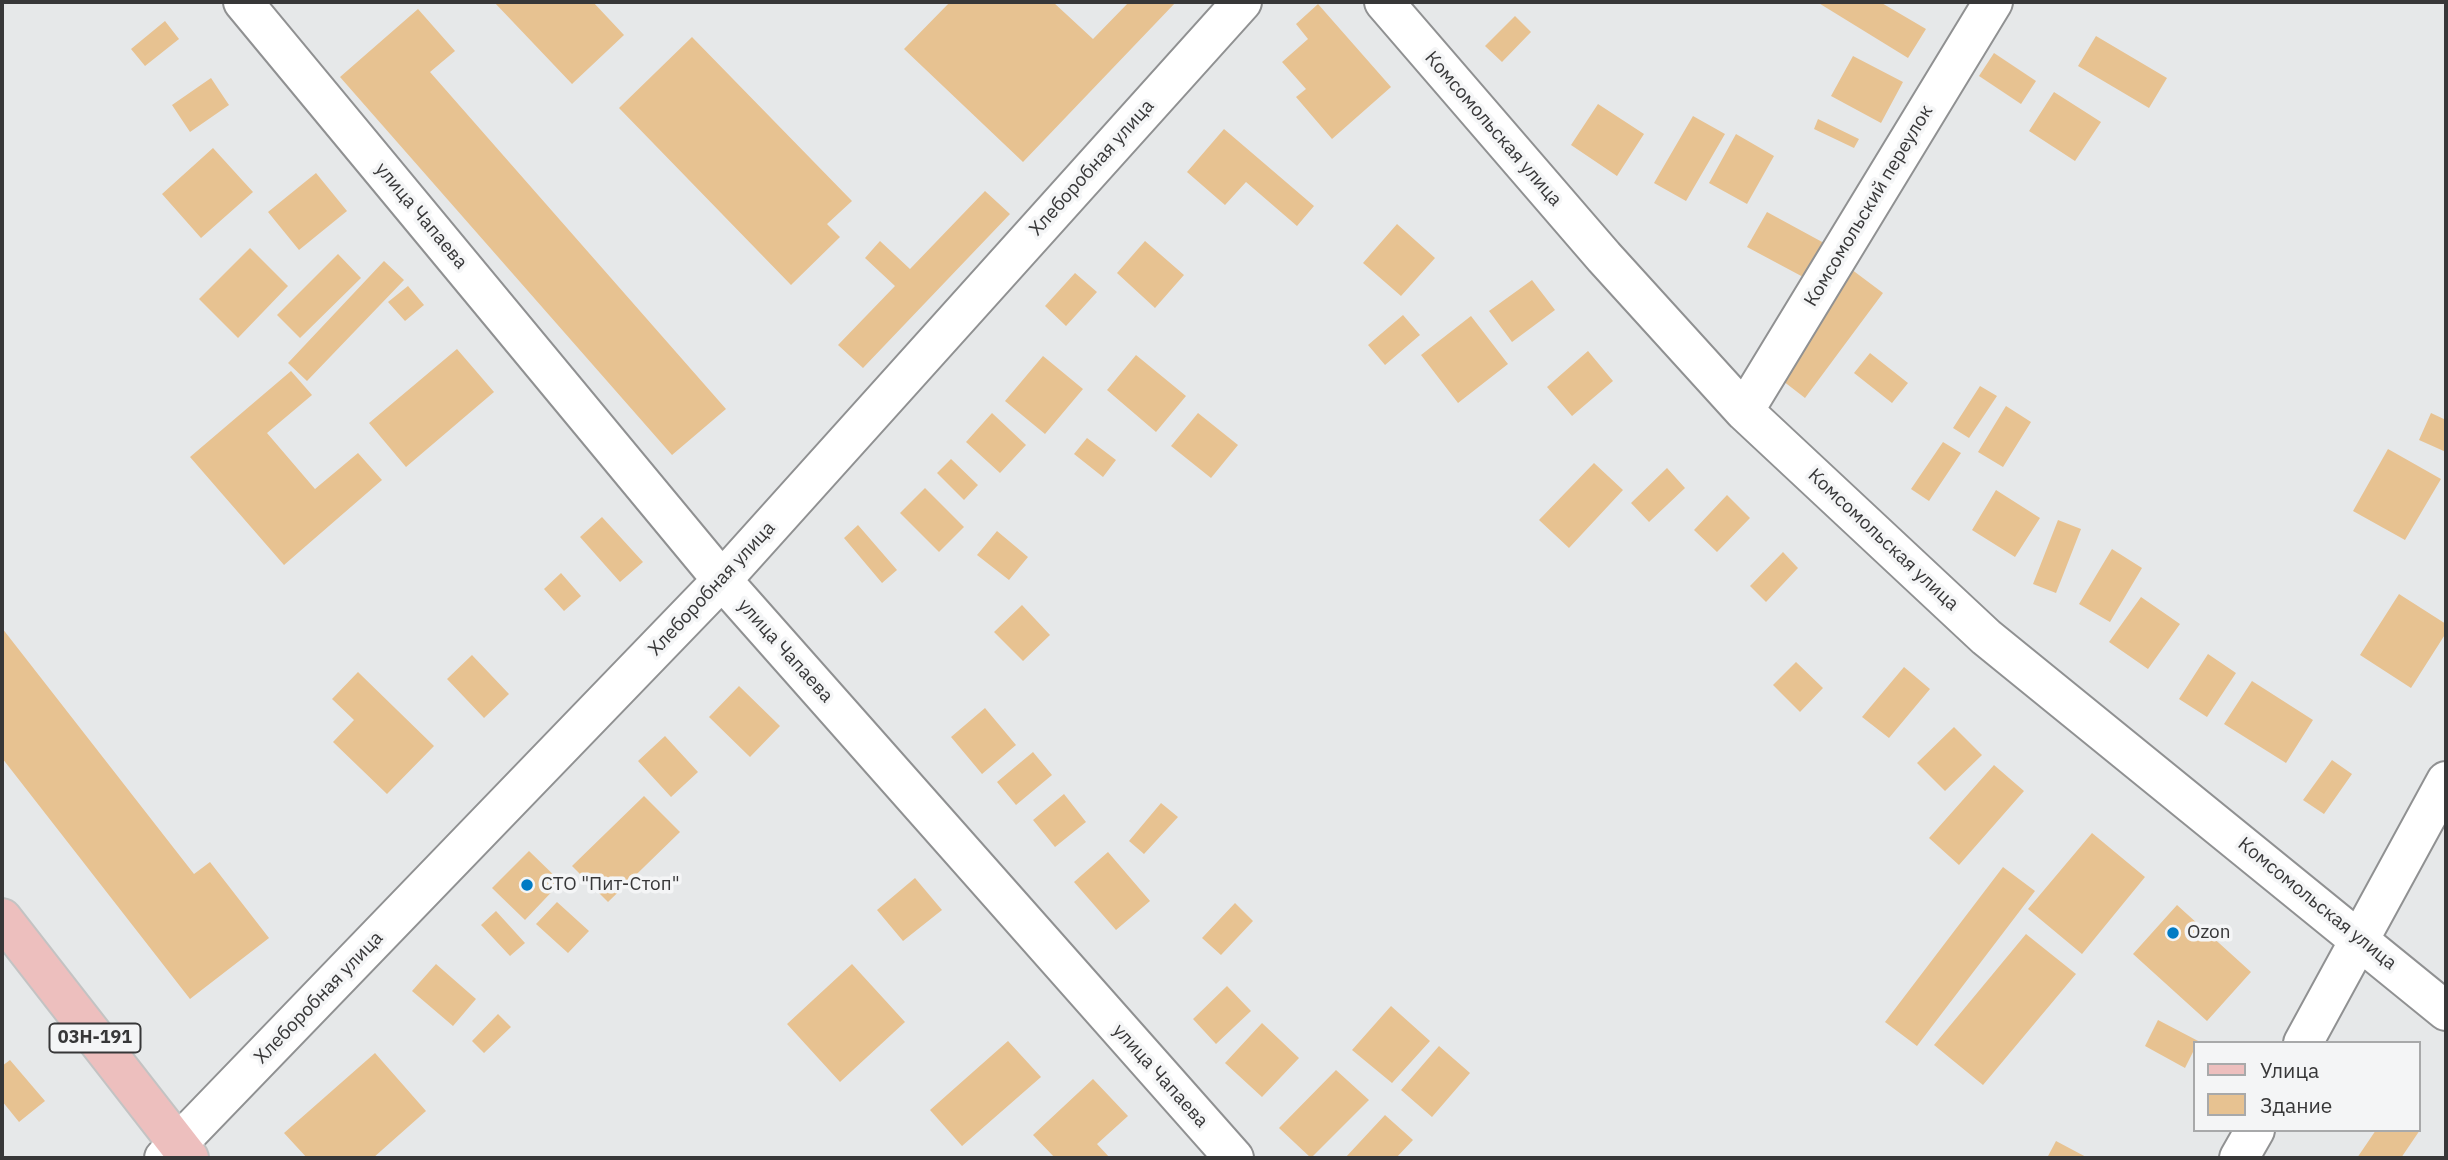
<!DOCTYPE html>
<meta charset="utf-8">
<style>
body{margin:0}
#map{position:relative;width:2448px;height:1160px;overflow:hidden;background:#e6e8e9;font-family:"IBM Plex Sans",sans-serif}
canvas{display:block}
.frame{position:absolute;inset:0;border:4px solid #373738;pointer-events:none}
.legend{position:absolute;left:2193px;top:1041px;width:228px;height:91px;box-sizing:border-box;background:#f4f5f6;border:2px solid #a8a9aa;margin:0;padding:9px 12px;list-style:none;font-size:21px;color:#373738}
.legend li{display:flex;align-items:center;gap:14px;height:35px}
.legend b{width:35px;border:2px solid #a8a9aa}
</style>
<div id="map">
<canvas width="2448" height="1160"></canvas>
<div class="frame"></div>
<ul class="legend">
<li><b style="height:9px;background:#edbfbe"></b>Улица</li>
<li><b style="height:19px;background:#e7c291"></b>Здание</li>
</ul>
</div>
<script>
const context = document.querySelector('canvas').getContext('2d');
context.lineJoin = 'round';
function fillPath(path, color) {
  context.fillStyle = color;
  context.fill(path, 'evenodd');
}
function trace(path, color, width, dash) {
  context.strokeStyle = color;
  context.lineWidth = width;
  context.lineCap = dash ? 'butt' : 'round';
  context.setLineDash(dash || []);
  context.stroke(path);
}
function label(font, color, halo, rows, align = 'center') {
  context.font = font + ' "IBM Plex Sans",sans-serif';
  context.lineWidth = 7;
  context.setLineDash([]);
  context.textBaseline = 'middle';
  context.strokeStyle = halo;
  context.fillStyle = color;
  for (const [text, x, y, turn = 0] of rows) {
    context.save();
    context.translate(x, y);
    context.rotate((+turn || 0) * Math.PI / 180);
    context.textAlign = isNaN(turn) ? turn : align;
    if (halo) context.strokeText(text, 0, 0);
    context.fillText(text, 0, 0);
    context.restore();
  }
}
const building = new Path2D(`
 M494 2H593L624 35 572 84Z
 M950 2H1053L1093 39 1129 2H1176L1023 162 904 49Z
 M1817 2H1880L1926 29 1908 58Z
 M1318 4 1391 87 1332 139 1296 97 1306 89 1282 62 1308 39 1296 24Z
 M418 9 455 51 430 72 726 409 672 455 340 77Z
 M1515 16 1531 32 1502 62 1485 46Z
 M165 21 179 39 145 66 131 49Z
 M2096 36 2167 78 2149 108 2078 66Z
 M692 37 852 201 827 224 840 237 791 285 619 108Z
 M1994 53 2036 81 2021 104 1979 76Z
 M1853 56 1903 82 1881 123 1831 96Z
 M211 78 229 105 190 132 172 105Z
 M2054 92 2101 122 2075 161 2029 131Z
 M1598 104 1644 134 1617 176 1571 145Z
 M1693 116 1725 134 1686 201 1654 183Z
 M1818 119 1859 139 1854 148 1814 129Z
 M1224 129 1314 206 1297 226 1246 182 1225 205 1187 172Z
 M1736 134 1774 156 1747 204 1709 183Z
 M213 148 253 192 201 238 162 194Z
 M316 173 347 211 299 250 268 212Z
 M985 191 1010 214 863 368 838 345 895 286 865 258 880 241 910 269Z
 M1767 212 1824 243 1805 278 1747 247Z
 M1397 224 1435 258 1401 296 1363 263Z
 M1145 241 1184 275 1155 308 1117 273Z
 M250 248 288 286 238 338 199 299Z
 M338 254 361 278 300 338 277 315Z
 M384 261 404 280 307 381 288 363Z
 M1851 269 1883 293 1805 398 1774 374Z
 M1075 273 1097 292 1066 326 1045 306Z
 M1532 280 1555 310 1512 342 1489 311Z
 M408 286 424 305 405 321 388 302Z
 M1403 315 1420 335 1385 365 1368 345Z
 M1471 316 1508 364 1458 403 1421 355Z
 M457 349 494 392 406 467 369 423Z
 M1588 351 1613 381 1572 416 1547 387Z
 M1870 353 1908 383 1892 403 1854 373Z
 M1136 355 1186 396 1156 432 1107 390Z
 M1043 356 1083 389 1045 434 1005 401Z
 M291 371 312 395 267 433 315 489 358 453 382 480 284 565 190 457Z
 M1980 386 1997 396 1969 438 1953 428Z
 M2006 406 2031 422 2003 467 1978 452Z
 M992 413 1026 445 1000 473 966 442Z
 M1198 413 1238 445 1211 478 1171 446Z
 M2431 413 2446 420V452L2419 440Z
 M1087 438 1116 460 1103 477 1074 454Z
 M1943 442 1961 453 1929 501 1911 489Z
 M2388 449 2441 479 2405 540 2353 511Z
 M951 459 978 485 964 500 937 473Z
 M1594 463 1623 490 1569 548 1539 520Z
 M1667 468 1685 488 1649 522 1631 503Z
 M925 488 964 527 939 552 900 513Z
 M1996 490 2040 518 2015 557 1972 530Z
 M1727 495 1750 518 1717 552 1694 530Z
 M602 517 643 562 620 582 580 537Z
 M2058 520 2081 529 2056 593 2033 584Z
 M858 525 897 570 882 583 844 538Z
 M997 531 1028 557 1009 580 977 555Z
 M2112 549 2142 568 2110 622 2079 604Z
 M1783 552 1798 568 1766 602 1750 586Z
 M561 573 581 596 564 611 544 589Z
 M2399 594 2446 624V633L2411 688 2360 655Z
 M2141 597 2180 624 2148 669 2109 642Z
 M1022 605 1050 635 1023 661 994 632Z
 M2 628 194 874 210 862 269 938 190 999 2 758Z
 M2208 654 2236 673 2207 717 2179 699Z
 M472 655 509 694 484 718 447 679Z
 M1796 662 1823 688 1800 712 1773 685Z
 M1904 667 1930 689 1889 738 1862 717Z
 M358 672 434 746 387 794 333 742 354 720 332 699Z
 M2252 681 2313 720 2286 763 2224 724Z
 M739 686 780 726 750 757 709 717Z
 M985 708 1016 745 982 774 951 737Z
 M1954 727 1982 755 1945 791 1917 763Z
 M665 736 698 772 671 797 638 761Z
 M1033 752 1052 775 1016 805 997 782Z
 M2332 760 2352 774 2324 814 2303 800Z
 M1994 765 2024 791 1959 865 1929 838Z
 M1064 794 1086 822 1055 847 1033 820Z
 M644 796 680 832 608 902 572 866Z
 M1161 803 1178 817 1144 854 1129 841Z
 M2092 833 2145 877 2082 954 2028 909Z
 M529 851 561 882 525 920 492 888Z
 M1108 852 1150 901 1116 930 1074 882Z
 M2003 867 2035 891 1917 1046 1885 1022Z
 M915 878 942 910 903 941 877 910Z
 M557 902 589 931 568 953 536 924Z
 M1235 903 1253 921 1221 955 1202 938Z
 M2177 905 2251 972 2207 1021 2133 954Z
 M496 911 525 943 510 956 481 925Z
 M2026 934 2076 974 1983 1085 1934 1045Z
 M436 964 476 999 453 1026 412 991Z
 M852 964 905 1022 840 1082 787 1024Z
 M1227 986 1251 1011 1216 1044 1193 1019Z
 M1391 1006 1430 1041 1392 1083 1352 1050Z
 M498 1014 511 1027 484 1053 472 1041Z
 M2158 1020 2202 1043H2194V1050L2185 1068 2145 1046Z
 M1262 1023 1299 1058 1262 1097 1225 1063Z
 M1008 1041 1041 1077 962 1146 930 1110Z
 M1439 1046 1470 1073 1432 1117 1401 1090Z
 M375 1053 426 1111 373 1158H307L284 1133Z
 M10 1060 45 1101 19 1122 2 1101V1066Z
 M1336 1070 1369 1100 1311 1158 1279 1128Z
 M1093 1079 1128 1116 1097 1144 1110 1158H1055L1033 1135Z
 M1385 1115 1413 1140 1396 1158H1345Z
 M2376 1130H2420L2401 1158H2357Z
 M2056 1141 2088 1158H2047Z`);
const minor = new Path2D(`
 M243 2 722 580 1234 1158
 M1384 2 1604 257 1744 411 1986 637 2446 1011
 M1744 411 1993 2
 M2303 1043 2446 781
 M164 1158 722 580 1242 2
 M2239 1158 2255 1130`);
const primary = new Path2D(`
 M2 918 189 1158`);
const markers = [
 [527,885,7,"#007bc4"],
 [2173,933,7,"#007bc4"]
];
const shields = [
 [95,1038,91]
];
const shieldNames = [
 ["03Н-191",95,1038]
];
const streetNames = [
 ["Комсомольская улица",1493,129,49],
 ["Хлеборобная улица",1092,168,-48],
 ["Комсомольский переулок",1869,206,-59],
 ["улица Чапаева",421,216,50],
 ["Комсомольская улица",1883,540,43],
 ["Хлеборобная улица",712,589,-47],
 ["улица Чапаева",785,651,48],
 ["Комсомольская улица",2317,904,39],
 ["Хлеборобная улица",319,998,-46],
 ["улица Чапаева",1160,1076,48]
];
const poiNames = [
 ["СТО \"Пит-Стоп\"",541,885],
 ["Ozon",2187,933]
];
fillPath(building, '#e7c291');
trace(minor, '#909192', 42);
trace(primary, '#c3c3c3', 42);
trace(minor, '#fff', 38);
trace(primary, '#edbfbe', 38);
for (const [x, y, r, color] of markers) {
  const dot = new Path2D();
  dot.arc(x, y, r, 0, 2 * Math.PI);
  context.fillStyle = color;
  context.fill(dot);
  trace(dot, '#f4f5f6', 2.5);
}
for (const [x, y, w] of shields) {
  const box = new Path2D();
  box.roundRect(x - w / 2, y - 14.5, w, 29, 5);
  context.fillStyle = '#f4f5f6';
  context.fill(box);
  trace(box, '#373738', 2);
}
label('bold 18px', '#373738', null, shieldNames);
label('19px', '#373738', '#f4f5f6', streetNames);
label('19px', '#373738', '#f4f5f6', poiNames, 'left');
</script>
